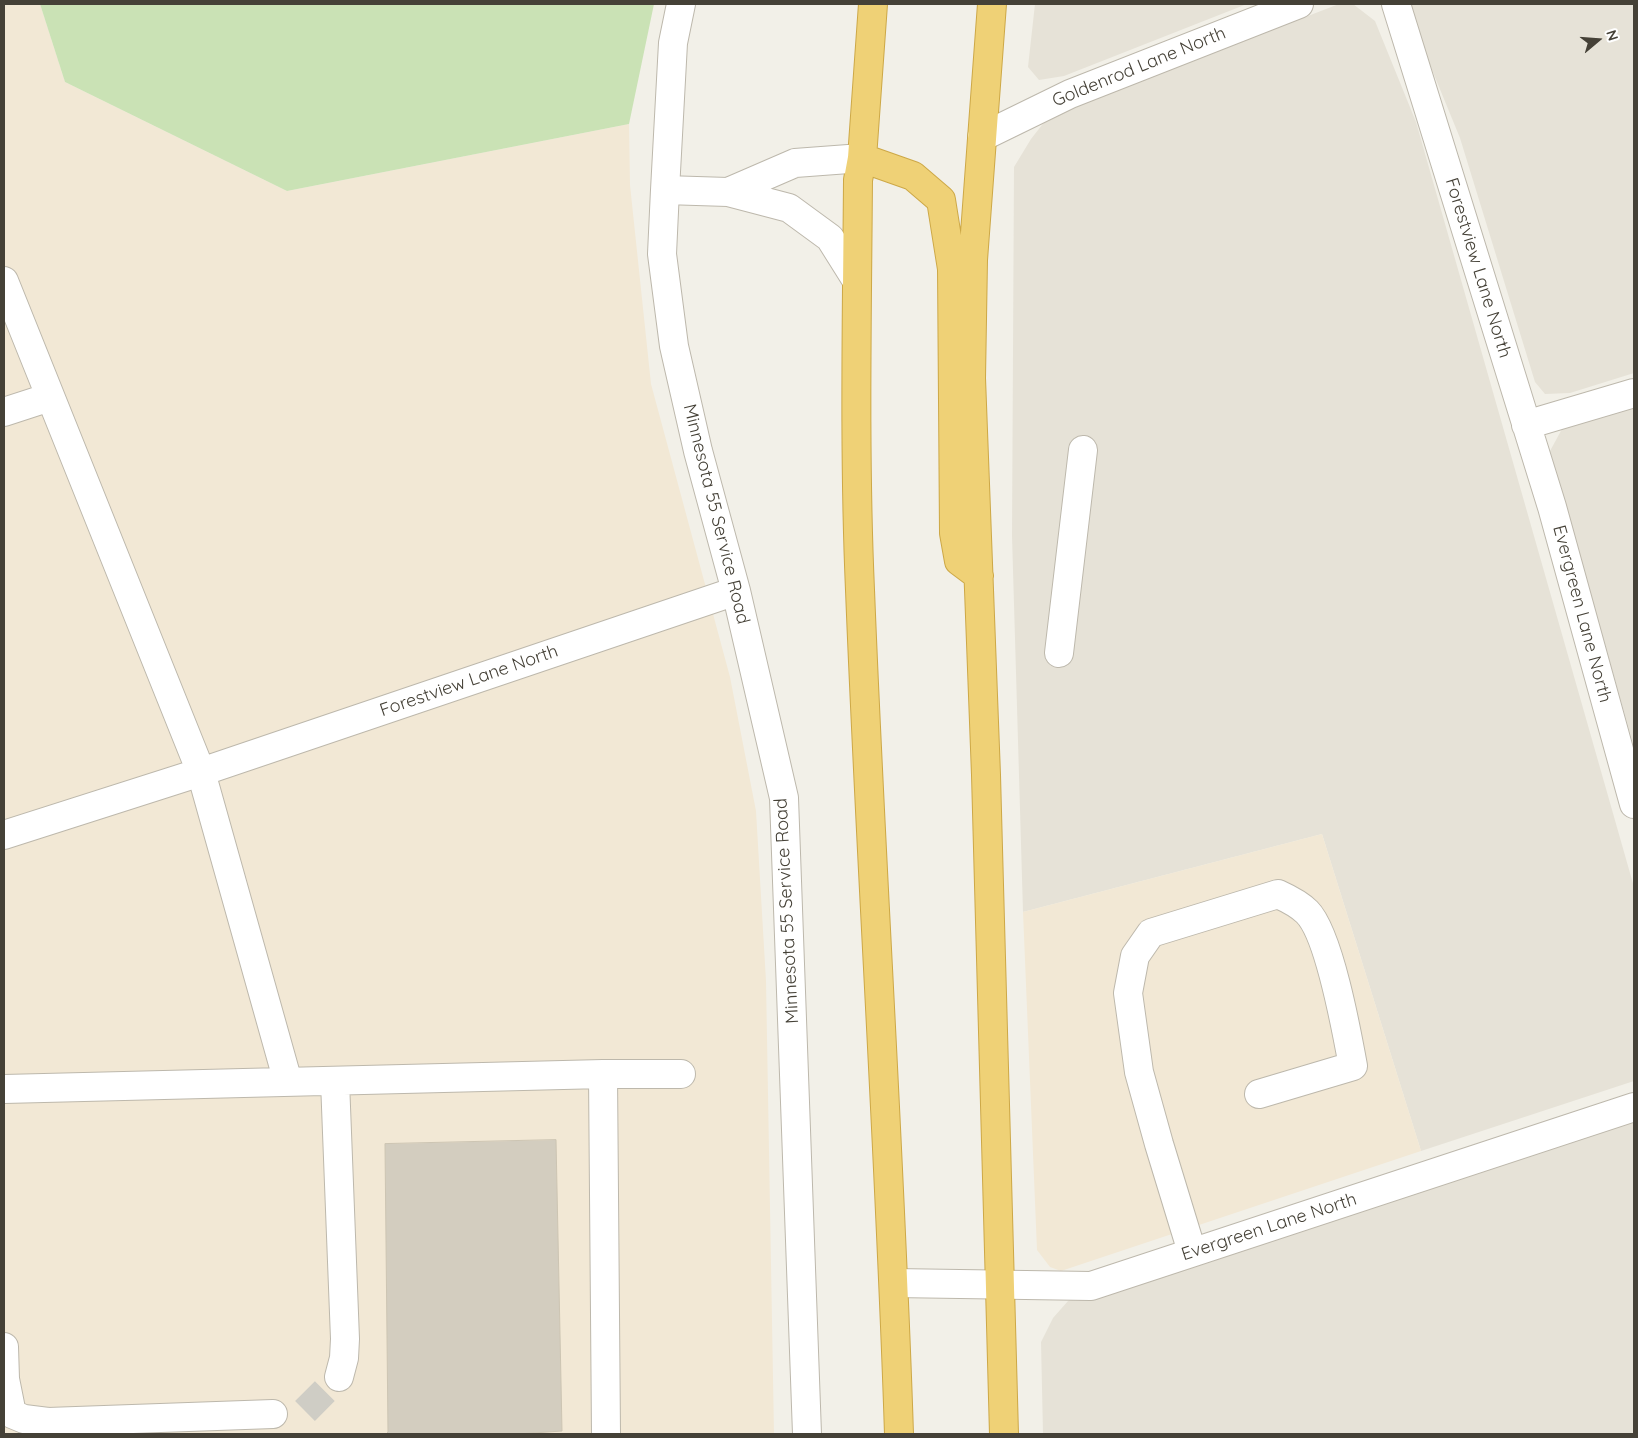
<!DOCTYPE html>
<style>
body{margin:0}
#map{position:relative;width:1638px;height:1438px;overflow:hidden;background:#f2f0e8;font-family:Quicksand,sans-serif}
canvas{display:block}
.frame{position:absolute;inset:0;border:5px solid #454137;pointer-events:none}
.north{position:absolute;left:1573px;top:15px;width:50px;height:50px;-webkit-text-stroke:4px #fff;paint-order:stroke;rotate:72deg;font-size:14px;font-weight:700;line-height:20px;text-align:center;color:#454137}
.north::after{content:'';display:block;margin:auto;width:18px;height:22px;background:#454137;clip-path:polygon(50% 0,100% 100%,50% 72%,0 100%)}
</style>
<div id="map">
<canvas width="1638" height="1438"></canvas>
<div class="frame"></div>
<div class="north">N</div>
</div>
<script>
const context = document.querySelector('canvas').getContext('2d');
context.lineJoin = 'round';
function fillPath(path, color) {
  context.fillStyle = color;
  context.fill(path, 'evenodd');
}
function trace(path, color, width, dash) {
  context.strokeStyle = color;
  context.lineWidth = width;
  context.lineCap = dash ? 'butt' : 'round';
  context.setLineDash(dash || []);
  context.stroke(path);
}
function label(font, color, halo, rows, align = 'center') {
  context.font = font + ' Quicksand,sans-serif';
  context.lineWidth = 4;
  context.setLineDash([]);
  context.textBaseline = 'middle';
  context.strokeStyle = halo;
  context.fillStyle = color;
  for (const [text, x, y, turn = 0] of rows) {
    context.save();
    context.translate(x, y);
    context.rotate((+turn || 0) * Math.PI / 180);
    context.textAlign = isNaN(turn) ? turn : align;
    if (halo) context.strokeText(text, 0, 0);
    context.fillText(text, 0, 0);
    context.restore();
  }
}
const residential = new Path2D(`
 M1035 4H1247L1064 76 1039 80 1028 67Z
 M1339 4H1353L1375 21 1416 122 1634 887V1081L1421 1151 1322 834 1023 912 1012 536 1014 167 1031 139 1049 116Z
 M1405 4H1634V373L1570 393 1545 394 1535 382 1460 138Z
 M1634 402V747L1550 451 1562 429 1591 415Z
 M1634 1114V1434H1043L1041 1342 1053 1318 1068 1301Z`);
const commercial = new Path2D(`
 M4 4H40L65 82 287 191 629 124 630 185 651 384 730 677 756 811 766 981 774 1434H4Z
 M1322 834 1421 1151 1061 1271 1050 1267 1037 1250 1023 912Z`);
const green = new Path2D(`
 M40 4H654L629 124 287 191 65 82Z`);
const building = new Path2D(`
 M556 1140 562 1431 519 1434H386L388 1432 385 1144Z`);
const minorTunnel = new Path2D(`
 M305 1411 339 1377`);
const minor = new Path2D(`
 M681 4 673 43 665 190 728 192 789 208 830 238 857 281
 M1396 4 1552 507 1634 804
 M982 137 1070 94 1299 4
 M665 190 662 254 674 346 698 451 736 591 784 798 807 1434
 M728 192 795 163 862 158
 M4 281 201 772 288 1082
 M4 412 50 397
 M1526 425 1634 393
 M1059 653 1083 450
 M4 835 201 772 736 591
 M603 1074H681
 M335 1081 345 1339 344 1358 339 1377
 M4 1089 603 1074 606 1434
 M1192 1252 1159 1144 1139 1072 1128 993 1135 956 1151 933 1278 894C1289 899 1299 904 1307 912 1329 934 1347 1033 1353 1066L1259 1094
 M894 1283 1091 1286 1634 1107
 M4 1347 5 1379 12 1414 24 1419 48 1422 273 1414`);
const highway = new Path2D(`
 M873 4 862 158 858 180C857 316 854 453 860 590 871 871 890 1153 899 1434
 M992 4 973 260 971 378 986 775 1004 1434
 M862 158 913 176 941 200 952 269 954 533 959 561 979 576`);
const streetNames = [
 ["Goldenrod Lane North",1139,67,-22],
 ["Forestview Lane North",1478,268,73],
 ["Minnesota 55 Service Road",716,514,76],
 ["Evergreen Lane North",1582,614,75],
 ["Forestview Lane North",469,681,-19],
 ["Minnesota 55 Service Road",787,911,-93],
 ["Evergreen Lane North",1269,1227,-18]
];
fillPath(residential, '#e6e2d7');
fillPath(commercial, '#f2e8d5');
fillPath(green, '#cae2b5');
fillPath(building, '#d3cdbf');
trace(building, '#cdc5b3', 1);
trace(minorTunnel, '#cfcdc5', 28, [28, 14]);
trace(minor, '#bdb8ac', 30);
trace(highway, '#cda847', 30);
trace(minor, '#fff', 28);
trace(highway, '#efd176', 28);
label('18px', '#454137', '#fff', streetNames);
</script>
